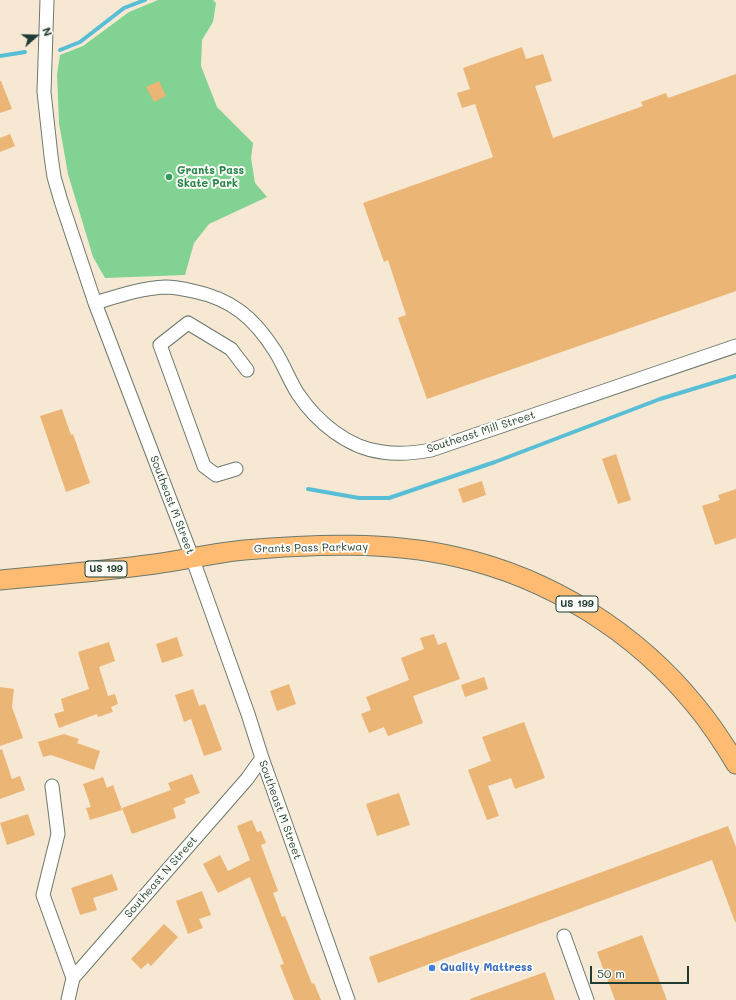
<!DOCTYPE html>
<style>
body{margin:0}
#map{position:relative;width:736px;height:1000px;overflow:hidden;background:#f7e8d4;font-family:Mali,sans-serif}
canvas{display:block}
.north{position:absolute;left:16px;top:16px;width:40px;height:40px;-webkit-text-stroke:3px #fdfcf7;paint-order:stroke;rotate:70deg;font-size:11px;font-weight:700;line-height:16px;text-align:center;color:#1f3d34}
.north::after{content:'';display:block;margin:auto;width:14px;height:18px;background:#1f3d34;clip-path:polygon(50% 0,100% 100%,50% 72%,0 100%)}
.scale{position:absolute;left:590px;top:966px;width:99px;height:18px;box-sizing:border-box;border:2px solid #1f3d34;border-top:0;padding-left:5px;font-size:12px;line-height:14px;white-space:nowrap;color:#1f3d34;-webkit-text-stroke:3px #fdfcf7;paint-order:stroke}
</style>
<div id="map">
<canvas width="736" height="1000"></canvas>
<div class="north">N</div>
<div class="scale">50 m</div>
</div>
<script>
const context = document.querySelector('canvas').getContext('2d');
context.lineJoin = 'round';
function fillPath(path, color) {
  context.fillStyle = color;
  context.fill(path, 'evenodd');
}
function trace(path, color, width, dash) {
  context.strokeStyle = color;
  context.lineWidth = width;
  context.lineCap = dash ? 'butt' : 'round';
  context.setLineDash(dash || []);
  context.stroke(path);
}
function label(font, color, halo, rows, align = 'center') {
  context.font = font + ' Mali,sans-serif';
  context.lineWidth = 4;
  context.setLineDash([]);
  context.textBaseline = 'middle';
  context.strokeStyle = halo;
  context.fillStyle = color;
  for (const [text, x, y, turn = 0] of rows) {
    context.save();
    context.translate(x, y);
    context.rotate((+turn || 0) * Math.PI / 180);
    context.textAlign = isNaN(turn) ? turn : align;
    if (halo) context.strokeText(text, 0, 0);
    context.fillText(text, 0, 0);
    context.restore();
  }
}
const green = new Path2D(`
 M158 0H213L216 3 213 22 202 40 201 66 217 107 253 143 251 158 255 183 267 197 209 224 194 243 185 275 105 278 93 257 68 174 59 123 57 74 60 55 83 46 129 12Z`);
const stream = new Path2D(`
 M60 50 80 42 124 8 145 0
 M0 56 25 52
 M308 489 359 498H389L495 462 660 399 736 376`);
const building = new Path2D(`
 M522 47 526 59 543 54 552 81 535 86 553 138 643 106 641 102 666 93 668 98 736 74V291L427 399 398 318 406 315 388 260 384 262 363 203 493 157 475 104 462 108 457 93 470 89 463 68Z
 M0 81H1L12 109 0 113Z
 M159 81 166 96 154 102 146 87Z
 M10 134 15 146 0 152V138Z
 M62 409 71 435 73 434 90 483 66 492 40 416Z
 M616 454 631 500 618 504 602 459Z
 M482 481 486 495 463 503 458 489Z
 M736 489V538L715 545 702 506 720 500 718 495Z
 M434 634 438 645 446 642 460 679 413 696 423 723 388 736 384 727 369 733 361 714 371 710 366 697 409 680 401 658 424 649 420 638Z
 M177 637 183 656 162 663 156 644Z
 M109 642 115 661 99 667 108 696 115 694 118 704 111 707 113 712 98 717 97 714 59 728 54 714 64 711 61 699 89 689 78 652Z
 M484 677 488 689 465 697 461 685Z
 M289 684 296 704 277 711 270 691Z
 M0 687 14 689 12 707 23 738 0 746Z
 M193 689 199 706 205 704 222 750 204 756 191 719 184 722 175 695Z
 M524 722 545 778 515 789 511 778 488 786 499 816 487 820 468 770 491 761 482 737Z
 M64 734 79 739 77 743 100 751 94 770 51 755 43 757 38 742Z
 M2 749 12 779 20 776 25 790 0 799V750Z
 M192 774 200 793 184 799 186 803 173 808 176 818 132 834 122 808 171 790 168 783Z
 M103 777 107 788 113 785 122 810 90 820 86 808 91 807 83 784Z
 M399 793 410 825 377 836 366 804Z
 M28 814 35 835 7 845 0 823Z
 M252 820 257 832 261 831 266 843 261 845 278 891 273 893 282 917 285 916 312 984 314 983 321 1000H294L280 965 284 964 250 877 218 893 203 864 220 855 228 871 250 860 237 826Z
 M728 826 736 847V922H735L712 860 378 983 369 957Z
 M112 874 118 890 93 898 97 910 80 915 71 888Z
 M202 891 211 915 199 919 203 928 188 934 176 901Z
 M164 924 178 937 151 966 148 963 141 969 131 959Z
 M642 935 667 1000H615L597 952Z
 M545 972 555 1000H470V999Z`);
const minor = new Path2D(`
 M47 0 44 92 51 156 54 177 61 201 95 303 192 557 248 714 262 758 348 1000
 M95 303C118 296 141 288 166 287 175 287 184 289 193 291 232 299 254 318 275 351 284 365 289 380 298 394 317 422 348 448 382 452 399 455 415 453 431 450L736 346
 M236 469 216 475 204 466 160 345 188 323 231 349 247 370
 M52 786 58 834 43 895 73 978
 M564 936 587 1000
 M68 1000 73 978 247 779 262 758`);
const highway = new Path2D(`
 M0 580C52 575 104 571 155 564 185 560 214 553 244 550 314 544 388 541 457 557 550 578 636 632 696 706 711 724 724 744 736 764`);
const markers = [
 [169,177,4,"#2e9e5b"],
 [432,968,4,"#3f7fe0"]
];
const shields = [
 [106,569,42],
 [577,604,42]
];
const shieldNames = [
 ["US 199",106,569],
 ["US 199",577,604]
];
const leisureNames = [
 ["Grants Pass",177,171],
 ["Skate Park",177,184]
];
const streetNames = [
 ["Southeast Mill Street",481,432,-18],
 ["Southeast M Street",172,505,69],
 ["Grants Pass Parkway",311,548,-1],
 ["Southeast M Street",280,810,70],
 ["Southeast N Street",161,877,-49]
];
const shopNames = [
 ["Quality Mattress",440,968]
];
fillPath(green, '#81d293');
trace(stream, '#58bed6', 4);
fillPath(building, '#ebb575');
trace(minor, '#6b796c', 15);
trace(highway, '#6b796c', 21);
trace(minor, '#fff', 13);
trace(highway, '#ffbb71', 19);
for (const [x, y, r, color] of markers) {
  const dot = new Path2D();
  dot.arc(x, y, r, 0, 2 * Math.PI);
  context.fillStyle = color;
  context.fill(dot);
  trace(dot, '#fdfcf7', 1.5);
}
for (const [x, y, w] of shields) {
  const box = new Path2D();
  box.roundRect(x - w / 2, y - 8, w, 16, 3);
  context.fillStyle = '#fdfcf7';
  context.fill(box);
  trace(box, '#1f3d34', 1);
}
label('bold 10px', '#1f3d34', null, shieldNames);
label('bold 11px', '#27864d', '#fdfcf7', leisureNames, 'left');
label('11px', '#1f3d34', '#fdfcf7', streetNames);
label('bold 11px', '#366cbe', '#fdfcf7', shopNames, 'left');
</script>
